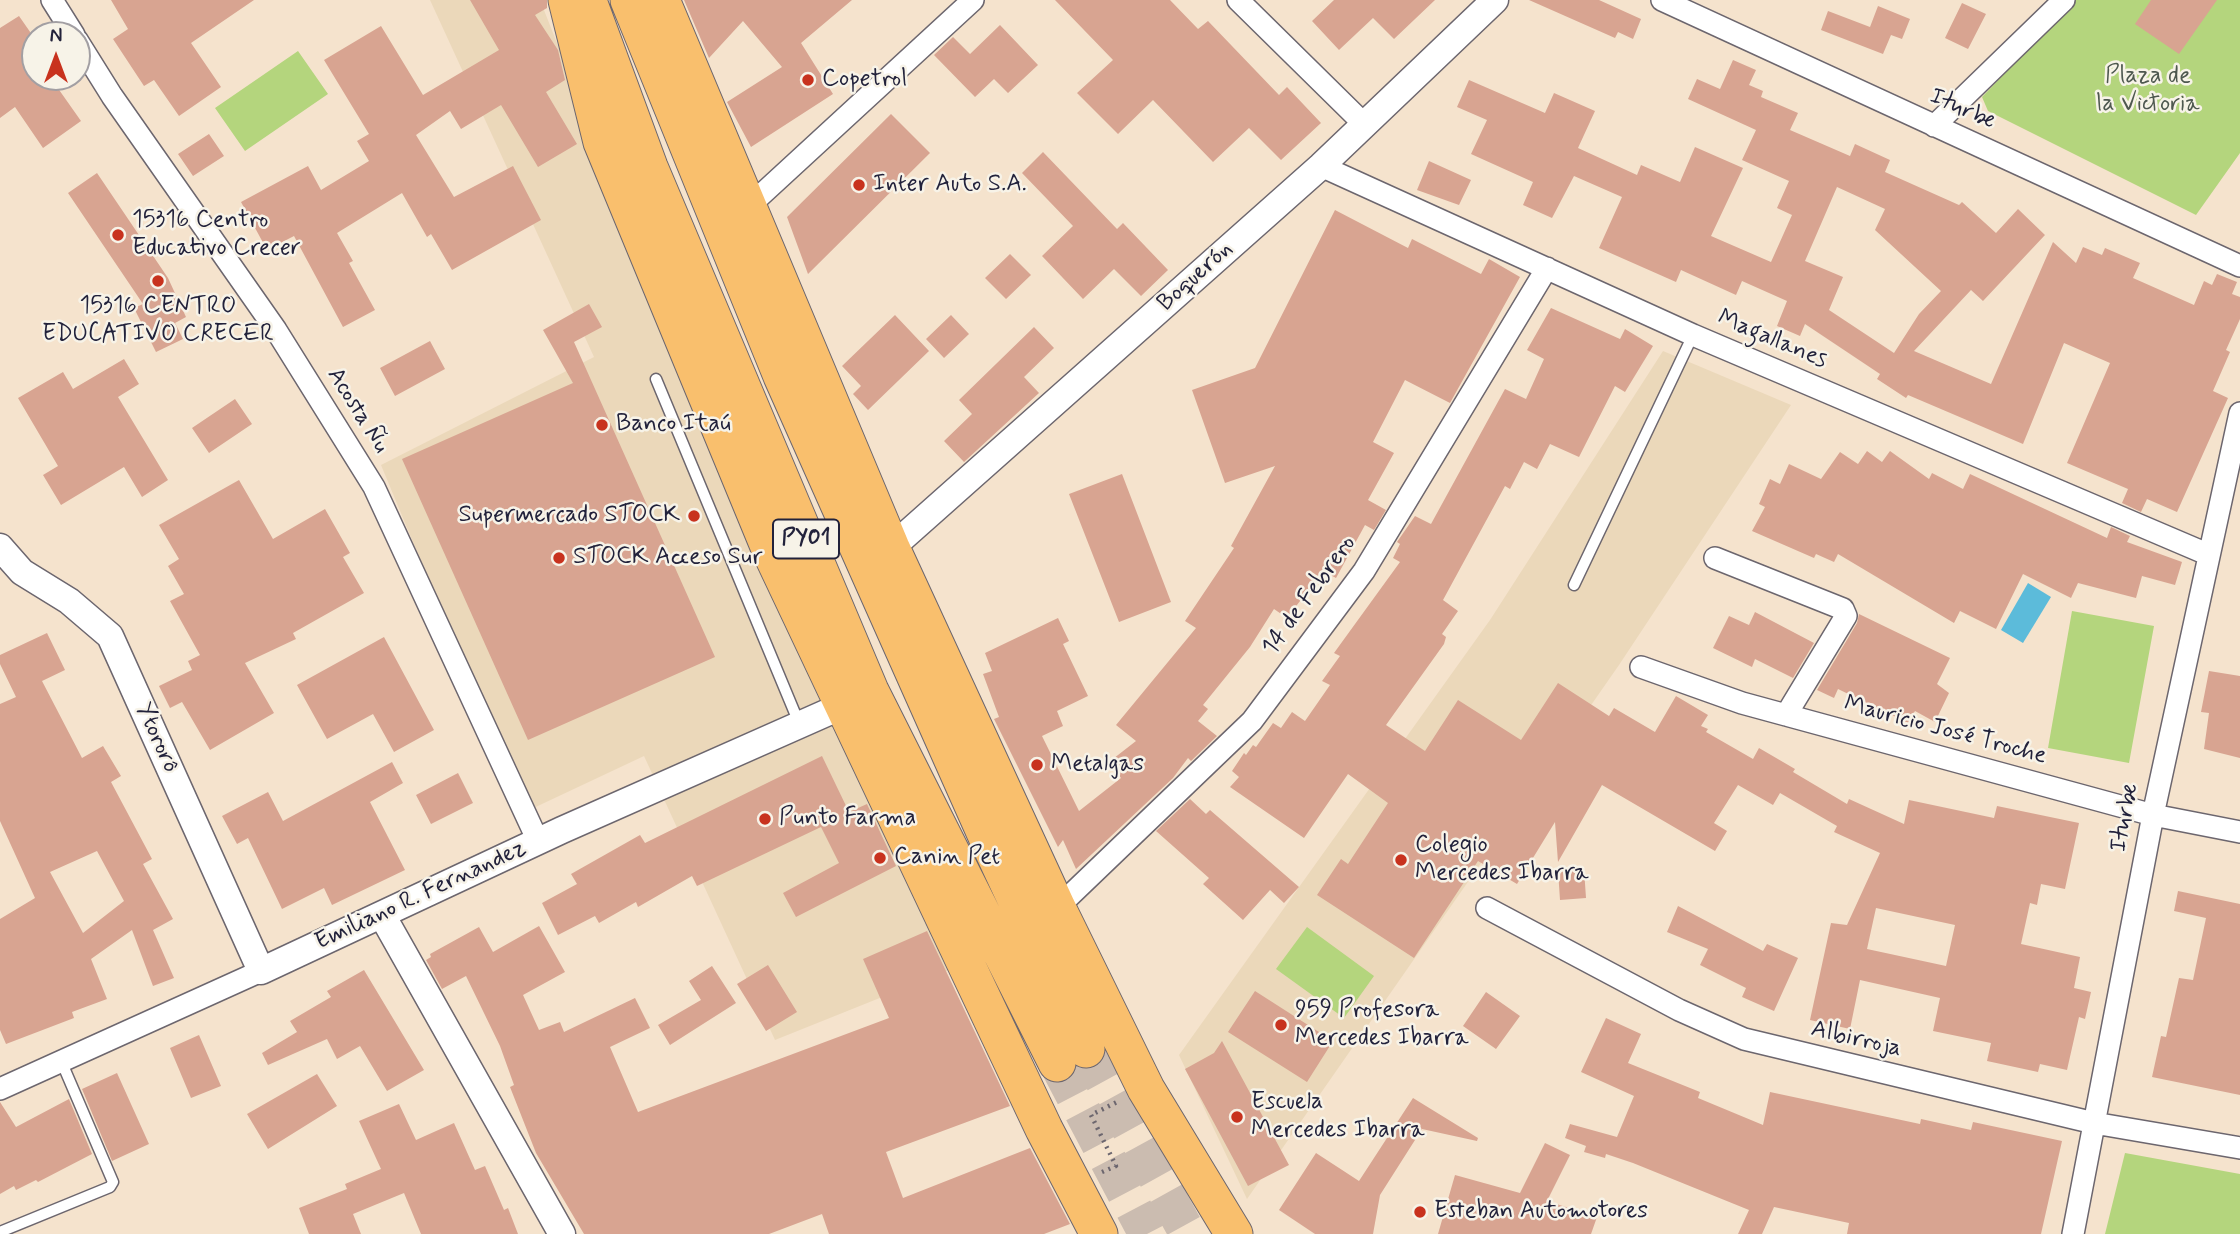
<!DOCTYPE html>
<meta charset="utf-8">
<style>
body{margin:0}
#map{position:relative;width:2240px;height:1234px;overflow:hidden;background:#f5e3cd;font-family:Mynerve,sans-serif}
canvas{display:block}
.north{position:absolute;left:21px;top:21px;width:70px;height:70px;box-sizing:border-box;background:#f7f3e8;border:2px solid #a29fa3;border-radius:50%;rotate:0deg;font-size:19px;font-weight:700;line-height:28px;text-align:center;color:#22223b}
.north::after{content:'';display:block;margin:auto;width:24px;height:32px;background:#c8321e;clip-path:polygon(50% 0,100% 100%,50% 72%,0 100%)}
</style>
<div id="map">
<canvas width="2240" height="1234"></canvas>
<div class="north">N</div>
</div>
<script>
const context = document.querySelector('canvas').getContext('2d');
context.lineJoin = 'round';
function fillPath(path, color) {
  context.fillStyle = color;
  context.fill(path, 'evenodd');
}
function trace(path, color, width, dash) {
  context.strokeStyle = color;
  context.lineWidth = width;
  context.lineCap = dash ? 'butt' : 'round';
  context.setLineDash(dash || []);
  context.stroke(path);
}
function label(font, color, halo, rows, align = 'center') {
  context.font = font + ' Mynerve,sans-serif';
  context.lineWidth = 5;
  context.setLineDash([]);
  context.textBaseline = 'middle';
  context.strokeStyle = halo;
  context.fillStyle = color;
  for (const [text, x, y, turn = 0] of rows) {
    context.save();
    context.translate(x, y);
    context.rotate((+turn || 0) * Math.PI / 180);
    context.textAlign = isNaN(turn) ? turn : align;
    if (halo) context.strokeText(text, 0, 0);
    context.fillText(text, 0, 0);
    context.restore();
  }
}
const built = new Path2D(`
 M430 0H540L594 137 962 965 775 1040 644 756 525 812 381 465 594 357Z
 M1663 351 1791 405 1619 665 1247 1199 1179 1055 1490 620Z`);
const green = new Path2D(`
 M2075 0H2240V153L2196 215 1988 111 1982 97Z
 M298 51 328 94 245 151 215 108Z
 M2072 611 2154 626 2129 763 2048 748Z
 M1307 927 1374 976 1344 1018 1276 969Z
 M2125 1153 2240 1174V1234H2105Z`);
const water = new Path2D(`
 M2028 583 2051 597 2023 643 2001 630Z`);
const building = new Path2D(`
 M111 0H254L191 43 221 87 179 116 154 80 144 86 113 39 128 29Z
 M470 0H547V8L535 15 558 50 565 80 546 92 577 144 538 167 501 105 461 129 450 111 416 135 454 197 513 166 541 220 452 270 431 234 427 237 402 193 337 233 353 261 349 263 375 310 343 327 294 236 267 250 241 202 308 166 321 190 369 161 357 141 369 134 324 60 381 26 423 95 499 50Z
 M684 0H852L801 43 833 94 751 147 727 102 782 67 743 21 709 58Z
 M1055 0H1170L1198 29 1208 21 1279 95 1287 87 1321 123 1281 160 1249 128 1213 162 1153 100 1118 134 1077 93 1113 60Z
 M1334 0H1435L1394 39 1373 18 1339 50 1312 21Z
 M1529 0H1599L1641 19 1633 39 1618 32 1615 38Z
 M2151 0H2217L2179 54 2135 24Z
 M1962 3 1986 14 1968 49 1945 38Z
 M1878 6 1910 19 1902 39 1891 35 1883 54 1821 30 1828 11 1870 27Z
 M19 16 35 39V77H50L81 121 43 148 15 107 0 118V28Z
 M1000 25 1038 65 1008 93 994 79 975 97 934 55 953 37 970 54Z
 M1733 60 1756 70 1749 85 1763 91 1761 97 1798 113 1790 130 1850 156 1855 144 1890 160 1885 172 1959 205 1962 202 1996 233 2018 209 2045 235 1983 301 1971 290 1914 351 1991 384 2053 242 2076 263 2083 247 2102 255 2105 248 2140 263 2133 278 2194 305 2204 281 2212 285 2217 274 2237 282 2232 294 2240 297V319L2226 350 2230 352 2213 391 2228 398 2177 512 2147 499 2141 512 2122 503 2128 489 2067 463 2110 363 2064 343 2023 444 1908 395 1906 398 1877 379 1880 374 1805 324 1800 336 1777 326 1787 301 1742 281 1736 295 1681 270 1676 282 1599 248 1622 197 1574 176 1552 218 1523 205 1533 182 1471 154 1487 120 1457 107 1469 80 1545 113 1554 93 1595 111 1578 148 1637 175 1641 165 1680 182 1695 147 1743 168 1711 236 1771 262 1792 215 1777 208 1789 181 1742 160 1756 130 1688 99 1697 79 1720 89ZM1837 187 1885 209 1875 230 1941 291 1919 314 1894 353 1829 310 1843 277 1805 261Z
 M891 114 930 153 808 274 787 217Z
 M209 134 224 156 193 176 178 154Z
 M1043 152 1117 229 1123 223 1168 270 1141 296 1114 269 1083 299 1042 256 1073 226 1022 173Z
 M1429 161 1471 180 1459 205 1417 190Z
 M97 173 168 278 186 317 175 323 183 339 156 352 134 308 143 304 68 193Z
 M1335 210 1408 248 1412 239 1481 274 1489 259 1520 277 1450 403 1405 380 1373 442 1394 453 1368 500 1386 510 1374 530 1365 525 1336 578 1323 571 1287 618 1274 609 1250 647 1203 705 1208 709 1198 721 1217 736 1191 761 1188 758 1173 778 1076 869 1063 840 1058 847 994 719 999 717 983 674 992 671 985 653 1058 618 1069 641 1063 644 1088 696 1057 711 1063 726 1042 736 1079 811 1121 778 1109 762 1136 741 1116 725 1196 628 1185 621 1234 548 1231 546 1275 466 1225 483 1192 390 1255 368Z
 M1010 254 1031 275 1006 299 985 278Z
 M589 304 602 327 574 342 715 657 528 740 402 459 573 383 543 330Z
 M1551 308 1620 339 1625 329 1653 346 1625 392 1615 386 1579 457 1550 444 1537 469 1524 462 1510 489 1505 486 1443 600 1458 611 1442 634 1446 637 1444 644 1386 725 1425 751 1458 700 1521 740 1558 683 1609 716 1614 708 1655 732 1676 696 1708 715 1701 726 1708 729 1706 732 1753 759 1759 748 1795 769 1793 772 1847 804 1849 799 1904 824 1909 800 1994 818 1997 806 2079 823 2065 889 2041 884 2037 905 2030 903 2021 944 2080 957 2074 988 2091 992 2085 1019 2079 1017 2067 1070 2040 1064 2038 1072 1987 1061 1991 1043 1933 1031 1940 998 1860 980 1850 1029 1810 1020 1831 923 1847 925 1880 853 1834 832 1837 826 1780 793 1773 805 1738 785 1714 823 1727 831 1715 851 1602 785 1558 862 1555 822 1517 884 1478 861 1414 958 1317 895 1341 859 1348 864 1388 803 1348 774 1304 838 1230 787 1239 777 1232 771 1244 753 1246 755 1253 745 1256 747 1273 723 1281 728 1292 712 1305 721 1330 685 1322 681 1340 656 1334 653 1400 562 1393 558 1400 544 1397 542 1415 516 1431 524 1505 389 1526 399 1544 359 1527 350ZM1876 908 1955 925 1946 966 1867 949Z
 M895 315 929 351 868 410 853 394 861 386 842 366Z
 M951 315 969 334 944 358 926 339Z
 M1034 327 1054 348 1024 377 1039 393 964 462 944 441 972 414 959 400Z
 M430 341 445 369 395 396 380 368Z
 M124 359 139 384 118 397 168 480 142 497 124 467 61 505 43 475 58 466 18 398 63 372 73 389Z
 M235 399 252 424 209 453 192 428Z
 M1867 451 1882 462 1890 451 1929 479 1932 473 1963 489 1970 474 2107 538 2111 527 2130 536 2127 542 2182 562 2175 585 2142 576 2136 598 2078 583 2071 598 2023 574 1996 629 1960 611 1954 623 1838 554 1834 562 1816 554 1814 558 1752 531 1765 507 1759 504 1770 479 1780 484 1789 464 1821 479 1840 452 1858 464Z
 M1122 474 1171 602 1119 622 1069 494Z
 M239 480 273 539 325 509 350 553 343 557 364 593 293 633 296 639 245 663 274 713 210 750 182 702 170 708 159 686 192 670 188 661 200 655 170 601 184 594 168 566 179 559 159 525Z
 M1755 612 1814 643 1793 678 1755 659 1752 667 1713 648 1729 616 1749 625Z
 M1859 614 1950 658 1937 684 1949 693 1935 722 1915 711 1908 723 1838 689 1834 698 1817 690 1857 623Z
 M47 633 65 670 42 681 82 758 103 746 121 776 111 782 152 859 143 864 173 919 153 930 174 978 153 986 132 930 91 959 107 999 72 1012 74 1018 6 1044 0 1030V919L35 898 0 821V704L16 697 0 664V655ZM97 851 124 901 83 933 50 872Z
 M384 637 434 730 394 752 373 714 327 739 297 685Z
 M2209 671 2240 676V758L2204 749 2209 713 2201 712Z
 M822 756 849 812 867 804 896 866 796 917 783 893 839 863 821 827 697 886 692 876 638 907 636 902 599 923 595 916 558 935 542 903 577 884 571 874 640 835 645 843Z
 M392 762 403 783 370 802 405 870 332 905 324 888 282 909 248 838 237 844 222 816 268 792 283 821Z
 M458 773 473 803 431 824 416 795Z
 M1190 799 1206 814 1210 810 1299 887 1284 903 1270 890 1243 920 1203 884 1209 878 1156 831Z
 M1584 869 1586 898 1560 900 1558 870Z
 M2178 891 2240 904V1095L2152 1077 2161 1036 2166 1037 2179 978 2193 980 2206 918 2174 911Z
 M1678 906 1763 951 1767 944 1798 958 1774 1011 1742 997 1746 988 1700 965 1708 949 1667 932Z
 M539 926 565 972 523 995 539 1030 560 1022 564 1032 635 998 650 1028 610 1047 638 1112 889 1018 863 959 927 931 1010 1106 886 1152 903 1198 1030 1148 1070 1224 1044 1234H829L822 1214 769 1234H584L536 1153 510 1087 514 1085 500 1046 466 976 442 989 426 960 431 957 430 954 479 927 493 952Z
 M768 965 797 1012 766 1031 737 984Z
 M712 966 736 1003 670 1045 658 1025 701 1000 689 981Z
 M364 970 424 1070 387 1091 360 1046 337 1059 327 1039 268 1065 262 1053 297 1032 290 1021 331 997 327 991Z
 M1255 991 1333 1041 1307 1082 1228 1032Z
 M1486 992 1520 1016 1496 1049 1463 1026Z
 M1606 1018 1641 1034 1628 1063 1700 1092 1698 1098 1763 1125 1770 1092 1920 1124 1921 1119 1971 1130 1973 1122 2062 1141 2041 1234H1847L1849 1223 1774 1207 1762 1234H1738L1749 1210 1633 1163 1606 1154 1605 1158 1584 1152 1586 1146 1565 1138 1570 1124 1617 1137 1634 1096 1581 1072Z
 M199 1035 221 1086 191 1098 170 1048Z
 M1222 1041 1289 1165 1248 1186 1185 1069 1214 1053Z
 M117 1073 149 1144 112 1161 82 1089Z
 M317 1074 337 1106 268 1149 247 1114Z
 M1413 1098 1478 1138 1477 1141 1422 1129 1380 1195 1373 1234H1315L1279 1210 1316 1153 1359 1181Z
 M69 1099 92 1154 38 1182 36 1180 16 1190 14 1186 0 1194V1102L16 1127Z
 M399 1104 416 1140 454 1123 475 1170 485 1166 504 1210 508 1208 518 1234H421L404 1193 353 1214 361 1234H309L299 1208 347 1189 345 1184 381 1169 359 1121Z
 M1545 1143 1570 1155 1547 1201 1597 1217 1591 1234H1438L1455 1175 1520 1193Z`);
const trunkTunnel = new Path2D(`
 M1086 1049 1188 1234
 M1057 1063 1147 1234`);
const path = new Path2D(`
 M1102 1172 1116 1166 1091 1115 1117 1102`);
const service = new Path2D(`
 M656 379 799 723
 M1574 585 1693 335
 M0 1232 110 1187 113 1182 62 1063`);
const minor = new Path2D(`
 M52 0 74 35
 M1238 0 1364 124
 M1662 0 2240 266
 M77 40 112 96 276 330 374 487 538 841
 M1934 126 2064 0
 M1321 166 1693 335 2207 554
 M748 207 973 0
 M1715 558 1843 609 1846 616 1786 715
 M1641 667 1742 703 2153 815 2240 832
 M1057 908 1252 721 1364 571 1547 268
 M1487 908 1679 1010 1744 1039 2094 1123 2240 1148
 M0 1089 261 971
 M2073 1234 2153 815 2240 413`);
const tertiary = new Path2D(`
 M0 547 22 572 69 601 110 636 261 971 562 830 842 706
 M891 548 1321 166 1495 0
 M382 915 562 1234`);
const trunk = new Path2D(`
 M567 0 602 142 773 556 1044 1129 1099 1234
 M629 0 782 376 993 850 1086 1049
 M661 0 891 548 1057 908 1146 1089 1234 1234
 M588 1 649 167 870 691 1057 1063`);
const markers = [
 [808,80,7,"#c8321e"],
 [859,185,7,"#c8321e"],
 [118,235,7,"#c8321e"],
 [158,281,7,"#c8321e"],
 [602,425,7,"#c8321e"],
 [694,516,7,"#c8321e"],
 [559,558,7,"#c8321e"],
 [1037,765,7,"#c8321e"],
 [765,819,7,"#c8321e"],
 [880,858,7,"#c8321e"],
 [1401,860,7,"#c8321e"],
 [1281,1025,7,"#c8321e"],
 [1237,1117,7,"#c8321e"],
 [1420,1212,7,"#c8321e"]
];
const shields = [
 [806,539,66]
];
const shieldNames = [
 ["PY01",806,539]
];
const parkNames = [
 ["Plaza de",2148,77],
 ["la Victoria",2148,105]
];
const poiNames = [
 ["Copetrol",822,80],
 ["Inter Auto S.A.",873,185],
 ["15316 Centro",132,221],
 ["Educativo Crecer",132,249],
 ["15316 CENTRO",158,307,"center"],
 ["EDUCATIVO CRECER",158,335,"center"],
 ["Banco Itaú",616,425],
 ["Supermercado STOCK",680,516,"right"],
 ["STOCK Acceso Sur",573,558],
 ["Metalgas",1051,765],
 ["Punto Farma",779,819],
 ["Colegio",1415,846],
 ["Mercedes Ibarra",1415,874],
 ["Canin Pet",894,858],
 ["959 Profesora",1295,1011],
 ["Mercedes Ibarra",1295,1039],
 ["Escuela",1251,1103],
 ["Mercedes Ibarra",1251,1131],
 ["Esteban Automotores",1434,1212]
];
const streetNames = [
 ["Iturbe",1962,110,24],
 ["Boquerón",1196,277,-42],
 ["Magallanes",1772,340,23],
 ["Acosta Ñu",357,411,58],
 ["14 de Febrero",1310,596,-54],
 ["Mauricio José Troche",1945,731,15],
 ["Ytororô",156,738,66],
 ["Iturbe",2126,818,-79],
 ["Emiliano R. Fernandez",421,896,-25],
 ["Albirroja",1856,1040,13]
];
fillPath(built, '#ebd8ba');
fillPath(green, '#b4d57d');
fillPath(water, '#5cbbda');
fillPath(building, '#d8a491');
trace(trunkTunnel, '#cbbcb0', 37, [37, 18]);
trace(service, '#6c666e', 13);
trace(minor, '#6c666e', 24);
trace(tertiary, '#6c666e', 29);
trace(trunk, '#6c666e', 39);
trace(path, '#6c666e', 4.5, [2, 5]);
trace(service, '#fff', 10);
trace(minor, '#fff', 21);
trace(tertiary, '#fff', 26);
trace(trunk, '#f9bf6d', 37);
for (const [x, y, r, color] of markers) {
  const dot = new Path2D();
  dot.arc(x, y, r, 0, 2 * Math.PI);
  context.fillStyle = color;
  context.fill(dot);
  trace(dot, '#f7f3e8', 2.5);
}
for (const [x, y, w] of shields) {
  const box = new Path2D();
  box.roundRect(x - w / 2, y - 19.5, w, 39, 5);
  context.fillStyle = '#f7f3e8';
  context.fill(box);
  trace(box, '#22223b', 2);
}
label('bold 23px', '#22223b', null, shieldNames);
label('24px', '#4e584f', '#f7f3e8', parkNames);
label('24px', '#22223b', '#f7f3e8', poiNames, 'left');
label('24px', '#22223b', '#f7f3e8', streetNames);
</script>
